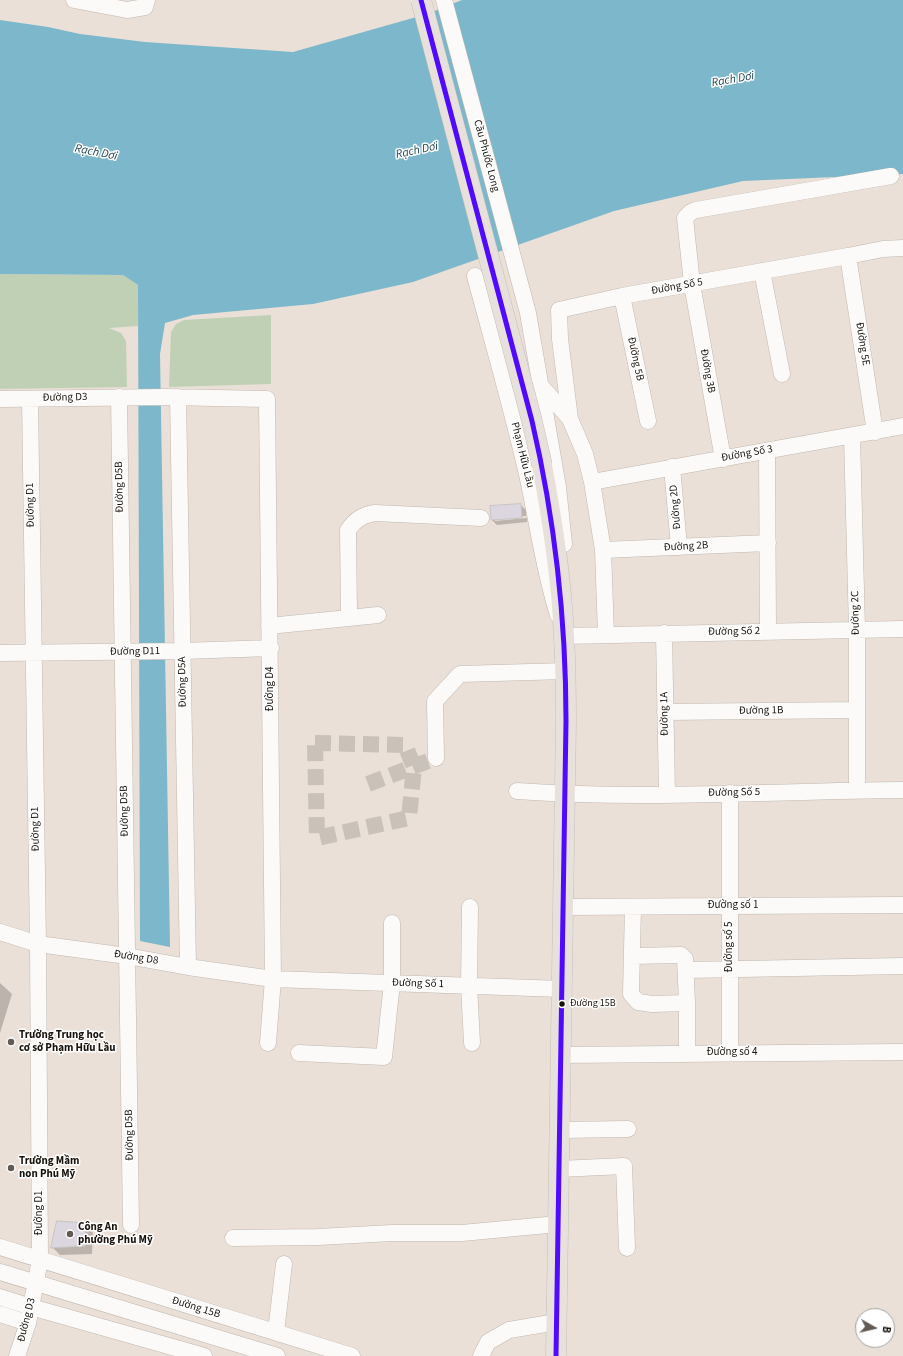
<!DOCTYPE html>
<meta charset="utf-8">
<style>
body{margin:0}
#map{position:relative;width:903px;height:1356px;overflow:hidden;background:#eae0d7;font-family:"Source Sans 3",sans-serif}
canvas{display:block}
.north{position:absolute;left:855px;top:1308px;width:40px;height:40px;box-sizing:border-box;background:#fff;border:1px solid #a3a09e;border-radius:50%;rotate:98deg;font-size:11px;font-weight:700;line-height:16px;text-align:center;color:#18120c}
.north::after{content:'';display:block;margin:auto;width:14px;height:18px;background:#625a53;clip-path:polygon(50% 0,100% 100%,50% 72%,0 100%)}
</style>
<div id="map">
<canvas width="903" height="1356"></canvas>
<div class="north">B</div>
</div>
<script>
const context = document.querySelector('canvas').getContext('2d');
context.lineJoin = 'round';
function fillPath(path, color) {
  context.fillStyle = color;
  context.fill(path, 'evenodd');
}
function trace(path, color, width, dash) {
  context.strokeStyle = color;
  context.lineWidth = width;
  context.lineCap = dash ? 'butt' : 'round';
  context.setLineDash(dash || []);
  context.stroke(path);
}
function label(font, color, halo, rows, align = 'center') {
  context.font = font + ' "Source Sans 3",sans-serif';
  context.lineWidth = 3;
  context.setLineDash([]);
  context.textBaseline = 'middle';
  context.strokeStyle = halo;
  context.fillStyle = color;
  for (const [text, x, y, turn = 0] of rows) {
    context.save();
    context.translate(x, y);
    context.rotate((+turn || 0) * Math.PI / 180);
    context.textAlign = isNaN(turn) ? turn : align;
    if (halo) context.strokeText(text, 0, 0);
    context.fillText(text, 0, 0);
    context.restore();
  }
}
const green = new Path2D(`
 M0 274 123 275 138 285V326L109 328 121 333 126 341 127 387 0 389Z
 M271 315V384L169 387 171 332 176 324 184 320Z`);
const water = new Path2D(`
 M462 0H903V174L743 181 614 211 413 282 313 304 193 315 165 323 160 354 170 947 140 941 138 285 123 275 0 274V20L48 27 80 34 145 42 293 52 427 14Z`);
const shadow = new Path2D(`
 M521 505 526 510V516L495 519V521L527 518V522L497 525 492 520Z
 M0 983 12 994 0 1033Z
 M86 1224 93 1231 92 1254 60 1255 52 1247Z`);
const building = new Path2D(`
 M521 504 522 518 491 520 490 506Z
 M57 1221 86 1223 85 1246 51 1248Z`);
const minorTunnel = new Path2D(`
 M315 743 405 745 414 767 409 818 317 838Z
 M368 784 436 758`);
const minor = new Path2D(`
 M74 0 127 10 145 7 147 0
 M444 0 528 313 558 487 564 544
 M848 256 875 432
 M762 271 782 374
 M475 276C492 340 511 405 526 470 537 518 543 568 558 615
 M622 296 648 421
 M542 387 570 419 585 454 592 482 603 550 606 635
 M119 397 131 1225
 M178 397 188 967
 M0 399 166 397 267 399 273 979 268 1043
 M570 419 560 339 559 310 622 296 848 256 883 249 903 248
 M852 436 857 630V790
 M767 451 768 631
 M723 459 692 284 685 218 691 212 696 210 891 176
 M672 467 679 547
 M592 482 903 426
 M603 550 768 543
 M349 618 348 530C355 520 362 515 375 513L481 518
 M269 626 378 615
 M664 633 667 795
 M564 636 903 629
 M0 653 182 651 271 648
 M665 712 857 710
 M436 758 435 701 460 674 566 671
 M517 791C646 800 775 791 903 790
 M730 793V1053
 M470 907 469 986 472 1043
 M563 907 903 905
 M633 907 631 994 638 1002 652 1004 687 1003V1053
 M0 932 38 944 127 956 188 967 273 979 562 989
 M632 956 681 955 685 959 687 1003
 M686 970 903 966
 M299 1053 384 1057 392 983V923
 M561 1055 903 1052
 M560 1130 628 1129
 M559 1169 624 1166 627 1248
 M233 1238 318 1237 392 1233H462L558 1224
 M0 1247 352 1356
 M0 1272 277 1356
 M0 1297 31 1307 204 1356
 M0 1314 28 1323
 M276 1332 284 1264
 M17 1356 28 1323 40 1260 38 944 30 399
 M481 1356 488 1342 509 1330 557 1322`);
const major = new Path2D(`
 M542 465C550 508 557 552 561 595 565 637 566 679 566 721L556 1356`);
const majorBridge = new Path2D(`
 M421 0 532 421 542 465`);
const bus1 = new Path2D(`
 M421 0 532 421C555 520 566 619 566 721L556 1356`);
const markers = [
 [562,1004,3.5,"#18120c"],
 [11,1042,4,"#625a53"],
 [11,1168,4,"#625a53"],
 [70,1234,4,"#625a53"]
];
const busNames = [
 ["Đường 15B",570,1004]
];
const streetNames = [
 ["Cầu Phước Long",486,156,75],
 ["Đường Số 5",677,287,-10],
 ["Đường 5E",862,344,81],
 ["Đường 5B",635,359,78],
 ["Đường 3B",707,371,80],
 ["Đường D3",65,398,-1],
 ["Đường Số 3",747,454,-10],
 ["Phạm Hữu Lầu",522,455,76],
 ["Đường D5B",120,487,-91],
 ["Đường D1",31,505,-91],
 ["Đường 2D",676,507,-95],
 ["Đường 2B",686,547,-3],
 ["Đường 2C",856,613,-91],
 ["Đường Số 2",734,632,-1],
 ["Đường D11",135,652,-1],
 ["Đường D5A",183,682,-91],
 ["Đường D4",271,689,-90],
 ["Đường 1B",761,711,-1],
 ["Đường 1A",665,714,-91],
 ["Đường Số 5",734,793,-1],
 ["Đường D5B",125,811,-91],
 ["Đường D1",36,829,-91],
 ["Đường số 1",733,906],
 ["Đường số 5",730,947,-90],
 ["Đường D8",136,958,9],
 ["Đường Số 1",418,984,2],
 ["Đường số 4",732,1053],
 ["Đường D5B",130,1135,-91],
 ["Đường D1",40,1213,-90],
 ["Đường 15B",196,1308,17],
 ["Đường D3",27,1320,-76]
];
const poiNames = [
 ["Trường Trung học",19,1036],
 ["cơ sở Phạm Hữu Lầu",19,1049],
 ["Trường Mầm",19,1162],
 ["non Phú Mỹ",19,1175],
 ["Công An",78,1228],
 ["phường Phú Mỹ",78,1241]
];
const waterNames = [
 ["Rạch Dơi",733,80,-10],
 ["Rạch Dơi",417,151,-12],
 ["Rạch Dơi",96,153,11]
];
fillPath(green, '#bfd0b5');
fillPath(water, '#7cb7cb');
fillPath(shadow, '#0003');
fillPath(building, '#dbd6df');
trace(building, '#c7c3c3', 1);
trace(minorTunnel, '#cac1b9', 16, [16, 8]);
trace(minor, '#bfb7af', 17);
trace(major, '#c5c0bc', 21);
trace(minor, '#fcfaf9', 16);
trace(major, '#e8e1db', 20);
trace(majorBridge, '#c5c0bc', 21, []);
trace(majorBridge, '#e8e1db', 20);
trace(bus1, '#4f0aff', 5);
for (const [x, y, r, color] of markers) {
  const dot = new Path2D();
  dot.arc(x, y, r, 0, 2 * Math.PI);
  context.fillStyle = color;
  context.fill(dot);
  trace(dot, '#fff', 1.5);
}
label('10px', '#18120c', '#fff', busNames, 'left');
label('11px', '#18120c', '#fff', streetNames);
label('bold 11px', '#18120c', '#fff', poiNames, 'left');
label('italic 12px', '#204755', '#fff', waterNames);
</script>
